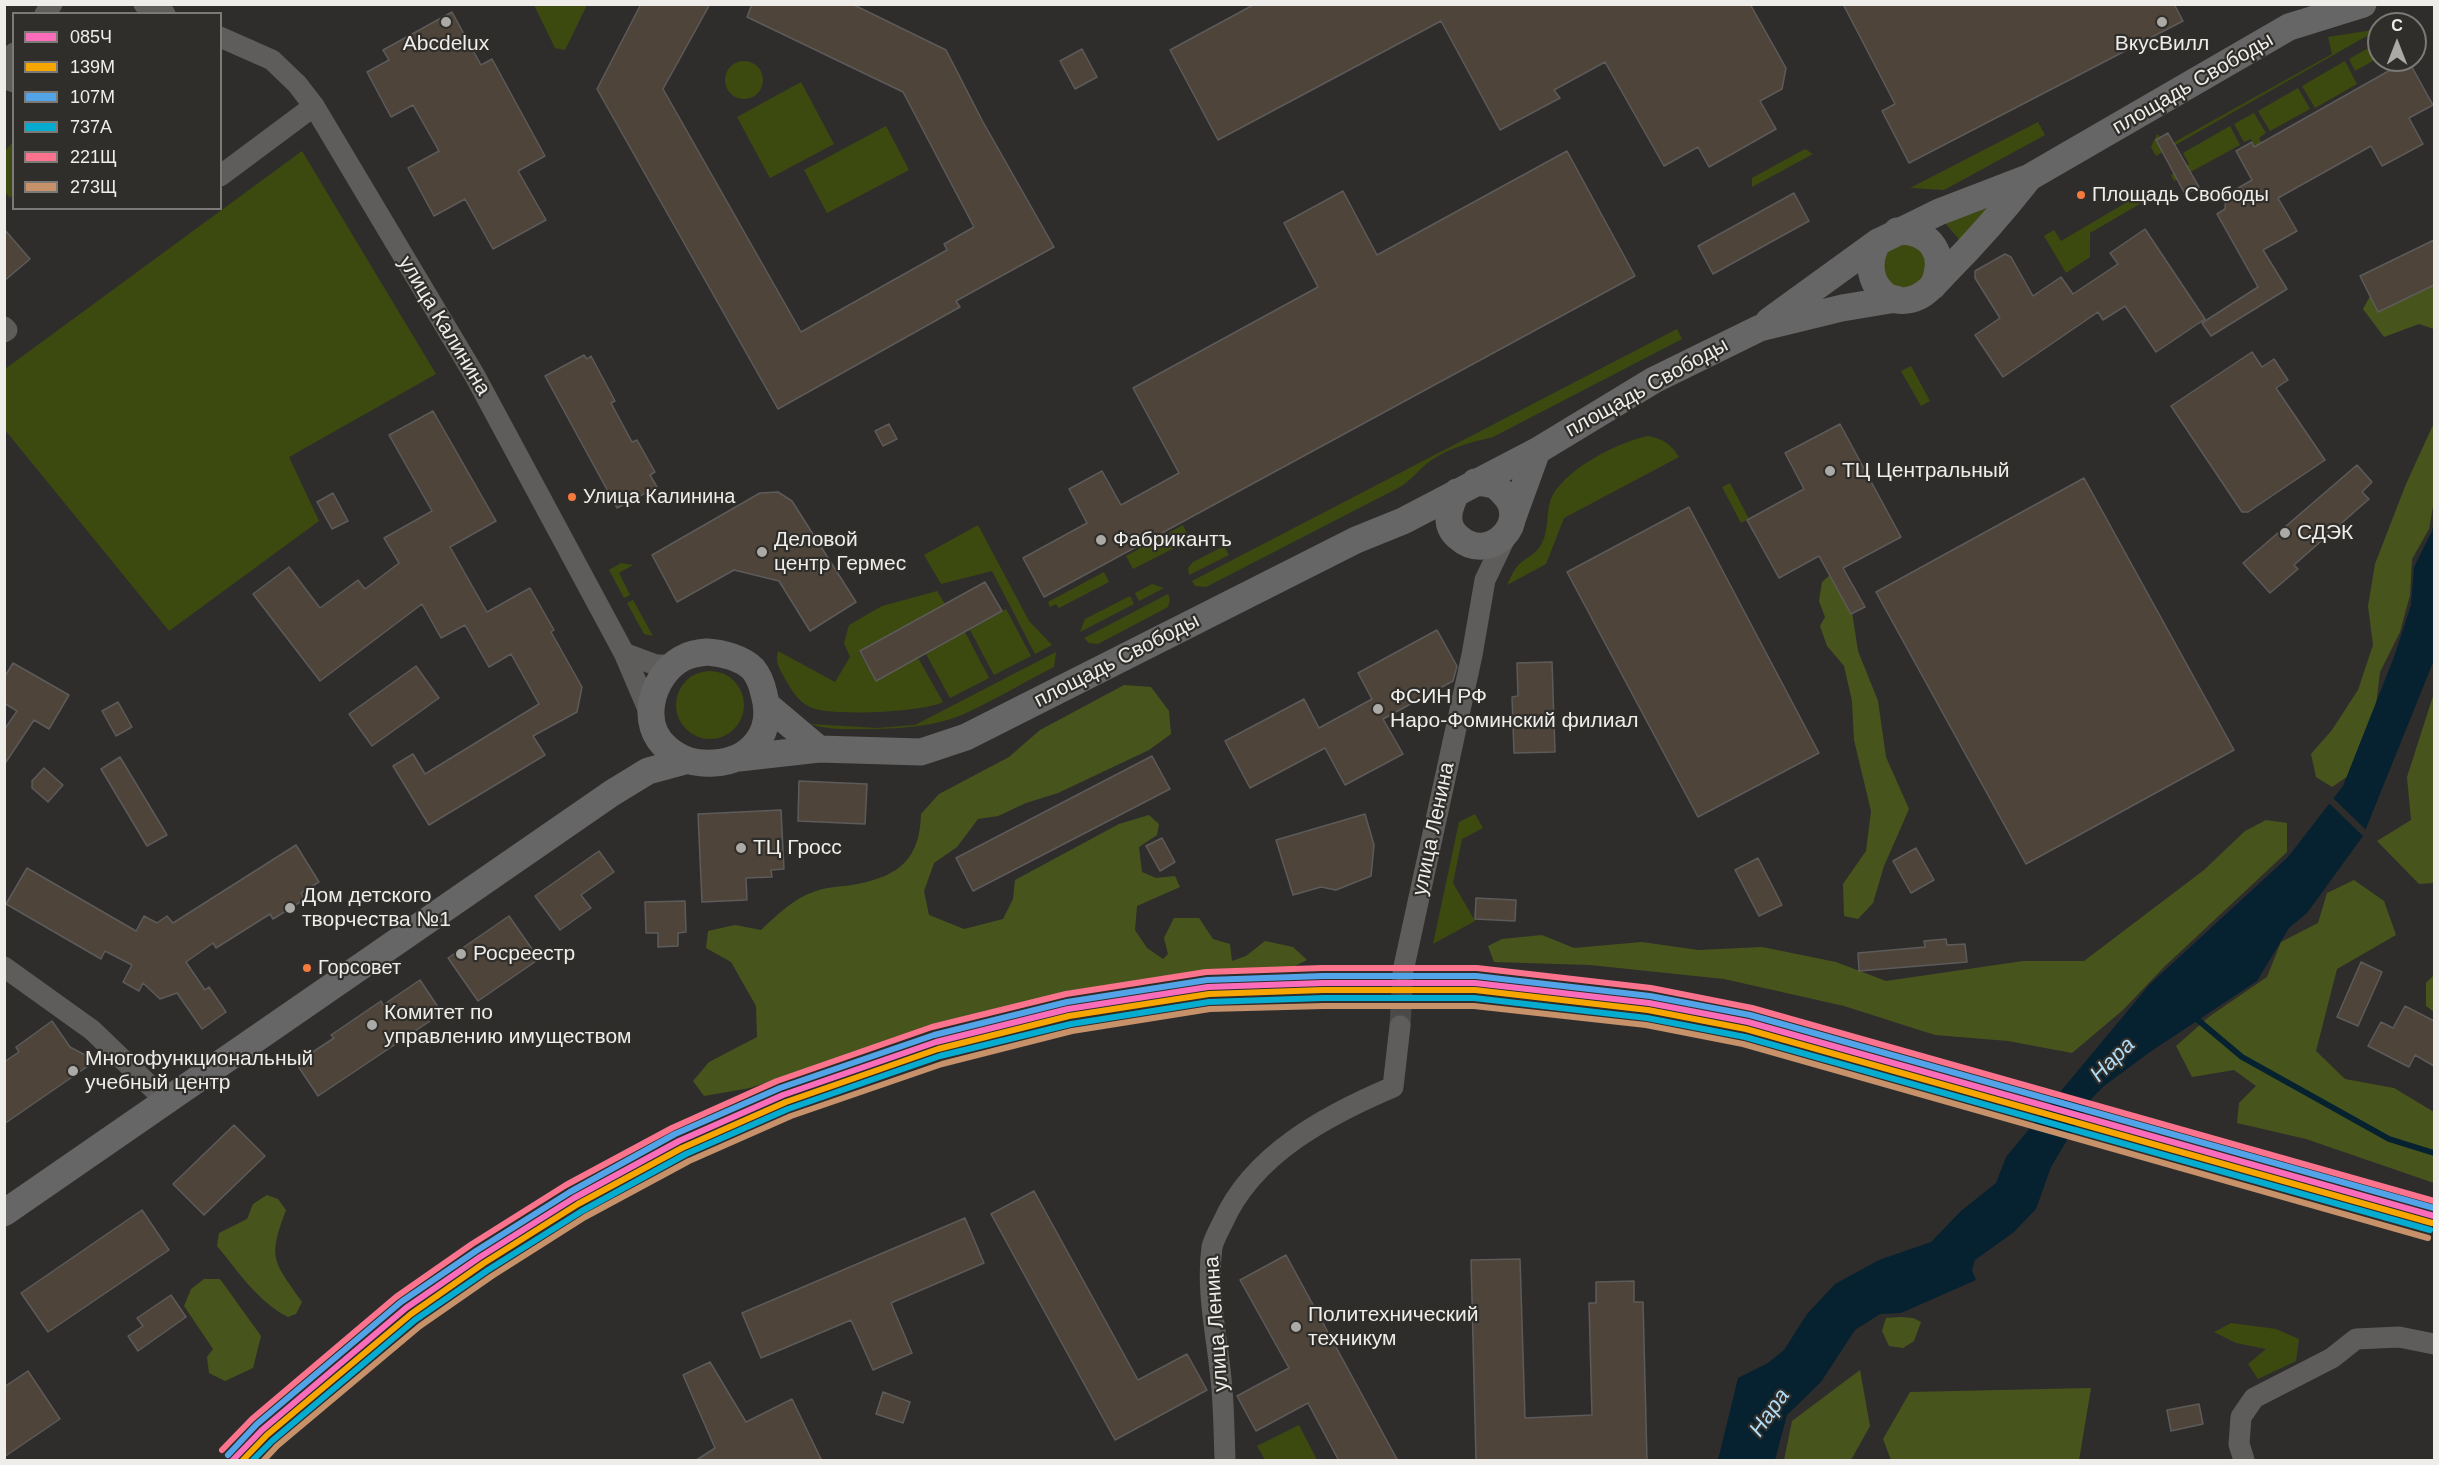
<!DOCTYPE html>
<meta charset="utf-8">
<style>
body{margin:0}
#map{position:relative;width:2439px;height:1465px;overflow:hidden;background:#2f2d2b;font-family:Helvetica,sans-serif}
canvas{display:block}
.frame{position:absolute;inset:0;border:6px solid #eeedea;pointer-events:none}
.legend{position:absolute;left:12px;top:12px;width:210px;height:198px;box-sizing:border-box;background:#302e2a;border:2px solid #7c7a77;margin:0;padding:8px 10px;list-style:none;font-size:18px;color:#eeedea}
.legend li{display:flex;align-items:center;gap:12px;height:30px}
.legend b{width:30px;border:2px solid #7c7a77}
.north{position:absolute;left:2367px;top:12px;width:60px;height:60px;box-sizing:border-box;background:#302e2a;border:2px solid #7c7a77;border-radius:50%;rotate:0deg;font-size:16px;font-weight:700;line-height:24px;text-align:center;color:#eeedea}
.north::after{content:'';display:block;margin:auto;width:21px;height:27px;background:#abaaa7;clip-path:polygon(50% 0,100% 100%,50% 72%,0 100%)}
</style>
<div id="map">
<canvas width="2439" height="1465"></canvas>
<div class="frame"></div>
<ul class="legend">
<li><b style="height:8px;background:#fb6dba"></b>085Ч</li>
<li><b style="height:8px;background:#f7a600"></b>139М</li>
<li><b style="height:8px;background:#53a3e8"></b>107М</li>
<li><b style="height:8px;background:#06acd0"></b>737А</li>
<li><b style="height:8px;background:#fc738d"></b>221Щ</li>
<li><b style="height:8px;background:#c7916a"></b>273Щ</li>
</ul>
<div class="north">С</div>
</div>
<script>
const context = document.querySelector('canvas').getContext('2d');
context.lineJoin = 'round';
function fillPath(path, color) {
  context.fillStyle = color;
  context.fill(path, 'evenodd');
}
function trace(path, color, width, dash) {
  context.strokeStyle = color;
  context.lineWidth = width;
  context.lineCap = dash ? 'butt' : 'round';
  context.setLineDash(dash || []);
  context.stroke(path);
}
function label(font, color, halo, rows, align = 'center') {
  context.font = font + ' Helvetica,sans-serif';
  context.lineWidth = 4.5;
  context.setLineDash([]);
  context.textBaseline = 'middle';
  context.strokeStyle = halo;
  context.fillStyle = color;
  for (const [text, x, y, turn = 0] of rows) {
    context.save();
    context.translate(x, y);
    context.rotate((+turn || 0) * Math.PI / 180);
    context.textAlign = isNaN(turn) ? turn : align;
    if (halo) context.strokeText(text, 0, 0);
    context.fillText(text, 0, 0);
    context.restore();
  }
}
const green = new Path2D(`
 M534 5H587L565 50 555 48Z
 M2379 29 2156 156 2151 147 2157 134 2171 144 2332 54 2328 37Z
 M2372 46 2378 58 2355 71 2349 59Z
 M725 80a19 19 0 1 1 38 0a19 19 0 1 1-38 0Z
 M2345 61 2357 84 2315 108 2302 86Z
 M801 82 834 144 770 178 737 117Z
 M2298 88 2310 109 2270 131 2258 111Z
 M2254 113 2266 133 2259 138 2266 151 2260 154 2251 139 2244 142 2234 124Z
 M2038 122 2045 135 1944 190 1910 188Z
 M886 126 909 170 827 213 804 170Z
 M2230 126 2240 145 2174 181 2171 175 2189 164 2183 153Z
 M13 142V195L10 198 5 192V151Z
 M1805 149 1813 154 1752 187V178Z
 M302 151 436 374 289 457 319 521 169 631 5 430V369Z
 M2008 193 1961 247 1958 238 1944 222Z
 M2139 195 2143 202 2090 233V257L2066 273 2044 236 2054 230 2061 241Z
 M1900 237 1931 255 1920 288 1886 287 1878 253Z
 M1677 329 1682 339 1493 437C1471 442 1449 448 1430 461 1419 469 1412 480 1400 487L1206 587 1195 586 1192 581Z
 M1911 366 1930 401 1921 406 1901 371Z
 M1648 436C1663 439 1671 444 1679 457L1564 518 1546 564 1507 585C1510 579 1512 573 1516 568 1523 558 1536 556 1542 543 1549 529 1546 515 1550 502 1560 471 1618 442 1648 436Z
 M1730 483 1749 519 1741 523 1722 487Z
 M978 525 1029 621 1052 645 1035 654 992 571 941 584 924 555Z
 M1183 525 1187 534 1186 542 1133 569 1126 556Z
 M1224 546 1229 555 1189 575 1188 568 1193 562Z
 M621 563 633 565 619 573 630 595 624 598 609 570Z
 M1104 572 1109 582 1059 608 1056 604 1050 607 1048 602Z
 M1152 584 1164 588 1139 601 1135 593Z
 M937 591 945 604 859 652 876 681 918 658 943 702C924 712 830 717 810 707 796 700 792 690 784 677 779 667 775 663 778 651L835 682 850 657 844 643 849 625 882 606Z
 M1168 594 1170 600 1168 607 1098 644 1089 643 1084 638Z
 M1130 596 1134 604 1080 632 1085 619Z
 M633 600 653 636 644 634 627 603Z
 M1006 609 1031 656 994 675 970 630Z
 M965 632 989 678 950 698 926 654Z
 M1056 652 1054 667C1024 682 995 700 964 714 934 727 897 729 864 729 845 729 828 730 810 724L877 728 915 725Z
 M676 705a34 34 0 1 1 68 0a34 34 0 1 1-68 0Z
 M1475 814 1483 828 1462 839 1453 883 1475 921 1433 944 1459 822Z
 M2231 1323 2276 1329 2299 1339 2296 1361 2258 1379 2248 1364 2266 1349 2236 1343 2214 1332Z
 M1299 1425 1317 1460H1265L1257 1446Z`);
const forest = new Path2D(`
 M2434 285V329L2419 324 2384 337 2363 309 2375 287Z
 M2434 423V501L2429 529 2412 559 2410 595 2400 632 2380 672 2374 722 2354 772 2332 787 2316 777 2311 754 2332 730 2358 690 2373 645 2368 606 2375 564 2406 484Z
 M1830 575 1852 612 1858 651 1878 701 1886 757 1909 809 1884 866 1873 903 1858 919 1844 916 1843 884 1866 851 1871 811 1854 740 1852 701 1844 666 1827 646 1820 626 1825 617 1819 601 1822 582Z
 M1124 685 1151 687 1169 711 1171 734 1149 750 1058 793 1026 803 998 816 978 819 957 847 934 863 924 891 929 915 964 929 1003 919 1013 899 1015 880 1119 824 1149 815 1159 824 1157 835 1139 847 1142 872 1156 878 1175 876 1180 887 1137 906 1135 930 1147 948 1163 959 1168 954 1164 938 1174 918H1199L1213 939 1230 944 1232 961 1246 956 1265 941 1293 947 1307 960 1293 967 1181 975 1067 992 932 1028 750 1088 704 1096 693 1081 709 1062 757 1037 756 1006 731 962 706 948 708 931 735 925 761 930C778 914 794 898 816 891 829 886 844 887 857 884 900 876 920 858 921 814L939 794 1009 757 1040 730Z
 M2434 693V883L2419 884 2377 841 2411 820 2407 777Z
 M2266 820 2287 823V852L2164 967 2123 1010 2072 1053 2008 1041 1935 1035 1844 1006 1724 979 1590 965 1494 962 1488 946 1502 939 1542 935 1574 948 1642 942 1698 950 1762 947 1836 962 1886 981 2023 961H2084L2204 870 2245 831Z
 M2354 880 2384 901 2396 935 2337 969 2316 1051 2345 1079 2394 1088 2434 1112V1183L2306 1139 2237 1123 2239 1103 2256 1086 2234 1070 2192 1077 2176 1046 2210 1016 2267 977 2281 942 2318 923 2327 893Z
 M2434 975V1012L2426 1006V983Z
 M267 1195 278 1199 286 1210C267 1260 274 1261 302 1302L296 1314 288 1317C258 1302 238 1271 217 1246L219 1233 247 1219 253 1204Z
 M204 1279H220L261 1336 253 1368 225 1381 209 1373 207 1357 213 1349 184 1306 191 1289Z
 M1901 1317 1913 1318 1921 1322 1914 1341 1903 1348 1889 1346 1882 1331 1886 1318Z
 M1860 1370 1870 1426 1851 1460H1784L1792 1421Z
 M2091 1388 2079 1460H1891L1883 1439 1910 1392Z`);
const water = new Path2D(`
 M2434 521V660L2363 836 2307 913 2289 928 2257 981 2150 1052 2104 1086 2092 1098 2051 1167 2036 1209 2014 1232 1975 1260 1972 1270 1976 1280 1901 1313 1880 1314 1855 1330 1821 1382 1787 1415 1775 1460H1718L1738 1378 1768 1363 1784 1350 1807 1314 1835 1284 1879 1260 1931 1242 1961 1211 1996 1183 2006 1157 2150 984 2288 857 2343 786 2394 657 2411 605 2414 567 2432 531Z`);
const pier = new Path2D(`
 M2331 796 2368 832 2365 838 2327 801Z`);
const stream = new Path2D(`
 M2192 1015 2242 1057 2389 1139 2434 1153`);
const building = new Path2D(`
 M641 4H710L663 89 801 332 947 250 944 244 974 227 903 92 747 17 752 4H852L946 50 983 122 1054 247 956 301 960 307 778 409 597 89Z
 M1255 4H1750L1786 68 1782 89 1760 101 1776 129 1709 167 1698 147 1664 166 1605 62 1554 90 1560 98 1500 130 1441 21 1218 140 1170 50Z
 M1843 4H2174L2183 21 1909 163 1882 111 1895 104Z
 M452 12 481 65 492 59 545 156 518 171 546 220 493 249 465 199 434 216 408 168 439 151 413 105 391 117 367 72 389 60 383 50Z
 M1082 49 1097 77 1075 89 1060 61Z
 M2408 60 2433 105 2409 118 2423 144 2382 166 2371 146 2278 198 2297 231 2263 250 2287 289 2211 336 2202 323 2258 287 2217 214 2225 209 2226 195 2252 180 2236 151 2252 142 2254 147Z
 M2168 133 2199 187 2185 194 2156 140Z
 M1567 151 1635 276 1044 597 1023 558 1087 523 1069 489 1102 471 1121 505 1179 473 1133 388 1318 287 1284 223 1343 191 1377 255Z
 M1794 193 1809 221 1713 274 1698 246Z
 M4 229 30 259 4 281Z
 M2145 229 2205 319 2156 352 2125 306 2103 320 2098 312 2003 377 1975 335 2000 318 1975 278V271L2005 254 2011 257 2033 296 2061 277 2073 294 2118 264 2110 253Z
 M2434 240V285L2378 312 2360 276Z
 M2252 352 2262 367 2274 359 2288 380 2276 388 2325 460 2248 512H2242L2171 406Z
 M584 355 587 359 591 356 615 401 611 403 632 442 637 440 655 472 650 475 657 487 617 508 545 376Z
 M433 411 496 521 450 547 487 612 530 588 554 630 551 632 582 687 577 712 533 736 545 755 429 825 393 766 413 754 425 774 539 704 511 654 489 667 465 625 441 638 422 604 320 681 253 594 289 567 320 608 358 580 365 589 399 563 384 538 432 511 389 435Z
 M889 424 897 439 883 446 875 431Z
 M1840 424 1901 537 1843 568 1865 607 1851 614 1819 556 1779 578 1747 520 1804 489 1785 453Z
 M2357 465 2372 482 2362 492 2369 499 2294 565 2298 569 2270 593 2243 563Z
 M2084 478 2234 750 2026 864 1876 592Z
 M778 492 792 501 856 602 810 631 779 581 734 570 677 602 652 555 760 493Z
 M333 493 348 521 332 529 317 502Z
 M1689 507 1819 753 1698 817 1567 572Z
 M985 582 1002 611 876 681 860 651Z
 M1437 630 1457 666 1453 681 1383 719 1403 754 1345 785 1325 748 1250 788 1225 741 1304 699 1319 728 1372 699 1358 673Z
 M1552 662 1555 752 1514 753 1512 697 1518 696 1517 663Z
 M13 663 69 695 49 729 34 720 4 765V730L17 711 4 703V678Z
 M416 666 439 698 372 746 349 714Z
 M118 702 132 727 116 736 102 711Z
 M1152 756 1170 789 973 891 956 858Z
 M120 757 167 835 147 846 101 769Z
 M44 768 63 785 48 802 32 788V781Z
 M799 781 867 784 865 824 798 821Z
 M781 810 784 869 771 870 772 877 746 878 747 900 702 902 698 814Z
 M1365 814 1374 845 1371 876 1336 890 1321 887 1293 895 1276 840Z
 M1162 838 1175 862 1160 871 1146 846Z
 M296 845 319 882 301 893 305 899 273 919 270 914 216 948 213 943 186 962 205 990 209 987 226 1012 202 1029 177 993 160 999 143 983 139 991 123 982 132 965 105 951 101 959 6 904 27 868 136 931 144 916 157 923 167 916 173 923Z
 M1916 848 1934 880 1911 893 1893 861Z
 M599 851 614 872 581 895 591 908 560 930 535 896Z
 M1758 858 1782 905 1759 916 1735 870Z
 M1476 898 1516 900 1515 921 1475 919Z
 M685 901 686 932 678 933V946L658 947V933H646L645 902Z
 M509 916 539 959 478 1001 448 958Z
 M1946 939 1947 945 1965 944 1967 962 1859 971 1858 953 1925 947 1924 941Z
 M2361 962 2382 972 2358 1026 2337 1017Z
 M420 980 442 1013 318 1096 296 1063 334 1038 331 1035 381 1001 383 1005Z
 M2405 1006 2434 1021V1066L2415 1055 2409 1067 2368 1046 2381 1022 2393 1028Z
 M52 1021 70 1047 85 1055 91 1064 4 1124V1062L19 1052 16 1047Z
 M234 1125 265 1156 204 1215 173 1184Z
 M1034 1191 1138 1380 1187 1354 1207 1390 1115 1440 991 1214Z
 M142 1210 169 1250 48 1332 21 1293Z
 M965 1218 984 1263 891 1303 912 1353 873 1370 851 1320 761 1358 742 1313Z
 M1286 1255 1398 1461H1339L1308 1403 1256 1431 1237 1396 1289 1368 1240 1280Z
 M1520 1259 1525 1418 1592 1415 1589 1303H1596V1282L1634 1281V1302H1643L1647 1461H1476L1471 1260Z
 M171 1295 186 1317 138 1351 128 1336 143 1326 137 1318Z
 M710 1362 746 1422 792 1399 822 1461H695L715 1448 683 1375Z
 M28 1371 60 1419 4 1457V1387Z
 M883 1392 910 1402 903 1423 876 1414Z
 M2199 1404 2203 1424 2171 1431 2167 1410Z`);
const minorTunnel = new Path2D(`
 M1400 1026 1403 971`);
const minor = new Path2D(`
 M144 4 165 14
 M45 14 52 4
 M220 37 272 60 297 84 314 106 475 376 624 653 650 714
 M4 65 14 53
 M4 78 14 82
 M220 176 314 106
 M4 327 7 330 4 332
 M624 653 656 665H673
 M4 967 92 1030 166 1101
 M1403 971 1472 655 1485 580 1506 536
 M1225 1460C1224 1433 1224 1406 1221 1379 1217 1336 1206 1291 1212 1247 1214 1239 1219 1230 1223 1222 1253 1154 1327 1115 1393 1087L1400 1026
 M2244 1460 2239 1444 2241 1417 2254 1398 2332 1358 2356 1339 2399 1337 2434 1344`);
const major = new Path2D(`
 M1897 231C1932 231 1947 254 1933 286
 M1878 242C1858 274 1884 314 1920 296 1930 291 1939 279 1947 271 1977 241 2003 211 2029 178
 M1769 321 1878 242 1939 212 2030 177 2289 27 2363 4
 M1457 492C1449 507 1443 524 1458 537 1490 566 1532 520 1503 493 1500 490 1497 486 1493 485 1487 483 1480 483 1475 482
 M1513 517 1537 451
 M707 652C723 653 742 658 753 669 759 676 762 685 764 694 775 731 752 761 714 763 695 764 683 761 668 749 638 725 651 677 681 659 689 654 698 653 707 652Z
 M768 706 819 749
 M739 758 819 749 921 752 966 737 1356 540 1403 521 1537 451 1654 380 1760 328 1842 308 1896 299
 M4 1213 612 793 648 771 685 761`);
const rail1 = new Path2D(`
 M233 1460 262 1430 406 1308 480 1257 574 1198 679 1141 783 1095 936 1042 1068 1009 1208 987 1323 983H1475L1649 1003 1748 1022 2434 1216`);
const rail2 = new Path2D(`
 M243 1460 267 1435 411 1314 484 1263 578 1204 682 1148 786 1102 938 1049 1069 1016 1209 994 1323 990H1475L1648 1010 1746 1029 2432 1223`);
const rail3 = new Path2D(`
 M228 1455 257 1424 401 1302 476 1251 570 1192 675 1134 780 1088 934 1035 1067 1002 1207 980 1323 976H1476L1650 996 1750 1015 2434 1208`);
const rail4 = new Path2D(`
 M253 1460 272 1441 415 1320 488 1270 582 1211 686 1154 788 1109 940 1056 1071 1024 1209 1002 1323 998H1474L1647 1018 1745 1037 2430 1230`);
const rail5 = new Path2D(`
 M222 1450 252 1419 396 1297 472 1244 566 1185 672 1128 777 1081 932 1027 1066 994 1206 972 1322 968H1477L1651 988 1752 1008 2434 1201`);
const rail6 = new Path2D(`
 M264 1460 277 1446 420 1326 492 1276 585 1217 689 1161 791 1116 942 1064 1072 1031 1210 1009 1323 1006H1474L1646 1025 1743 1044 2428 1238`);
const markers = [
 [446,22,6,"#abaaa7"],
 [2162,22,6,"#abaaa7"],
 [2081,195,5,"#f6793e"],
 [1830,471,6,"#abaaa7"],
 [572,497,5,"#f6793e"],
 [2285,533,6,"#abaaa7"],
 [1101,540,6,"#abaaa7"],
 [762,552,6,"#abaaa7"],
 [1378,709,6,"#abaaa7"],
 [741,848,6,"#abaaa7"],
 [290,908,6,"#abaaa7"],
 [461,954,6,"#abaaa7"],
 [307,968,5,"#f6793e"],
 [372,1025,6,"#abaaa7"],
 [73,1071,6,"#abaaa7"],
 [1296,1327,6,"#abaaa7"]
];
const busNames = [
 ["Площадь Свободы",2092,195],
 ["Улица Калинина",583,497],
 ["Горсовет",318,968]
];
const poiNames = [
 ["Abcdelux",446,44,"center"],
 ["ВкусВилл",2162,44,"center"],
 ["ТЦ Центральный",1842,471],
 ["СДЭК",2297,533],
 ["Деловой",774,540],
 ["центр Гермес",774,564],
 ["Фабрикантъ",1113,540],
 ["ФСИН РФ",1390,697],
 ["Наро-Фоминский филиал",1390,721],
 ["ТЦ Гросс",753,848],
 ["Дом детского",302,896],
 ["творчества №1",302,920],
 ["Росреестр",473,954],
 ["Комитет по",384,1013],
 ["управлению имуществом",384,1037],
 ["Многофункциональный",85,1059],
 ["учебный центр",85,1083],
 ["Политехнический",1308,1315],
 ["техникум",1308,1339]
];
const streetNames = [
 ["площадь Свободы",2193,84,-30],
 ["улица Калинина",444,326,59],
 ["площадь Свободы",1647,388,-29],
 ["площадь Свободы",1117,661,-27],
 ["улица Ленина",1434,829,-78],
 ["улица Ленина",1217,1324,-94]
];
const waterNames = [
 ["Нара",2113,1060,-45],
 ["Нара",1770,1413,-55]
];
fillPath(green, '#3c4a10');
fillPath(forest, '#47551d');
fillPath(water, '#06212f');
fillPath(pier, '#2f2d2b');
trace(stream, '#06212f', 6);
fillPath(building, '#4e443a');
trace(building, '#5d5b5a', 1.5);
trace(minorTunnel, '#4c4a48', 21, [21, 10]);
trace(minor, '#5f5d5c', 21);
trace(major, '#676666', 27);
trace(rail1, '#fb6dba', 6);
trace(rail2, '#f7a600', 6);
trace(rail3, '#53a3e8', 6);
trace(rail4, '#06acd0', 6);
trace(rail5, '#fc738d', 6);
trace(rail6, '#c7916a', 6);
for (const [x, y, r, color] of markers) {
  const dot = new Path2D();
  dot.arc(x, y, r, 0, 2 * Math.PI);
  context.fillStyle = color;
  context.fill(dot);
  trace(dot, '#302e2a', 2);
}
label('20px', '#eeedea', '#302e2a', busNames, 'left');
label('21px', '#eeedea', '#302e2a', poiNames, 'left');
label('21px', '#eeedea', '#302e2a', streetNames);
label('italic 22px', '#b0dbf5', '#302e2a', waterNames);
</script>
